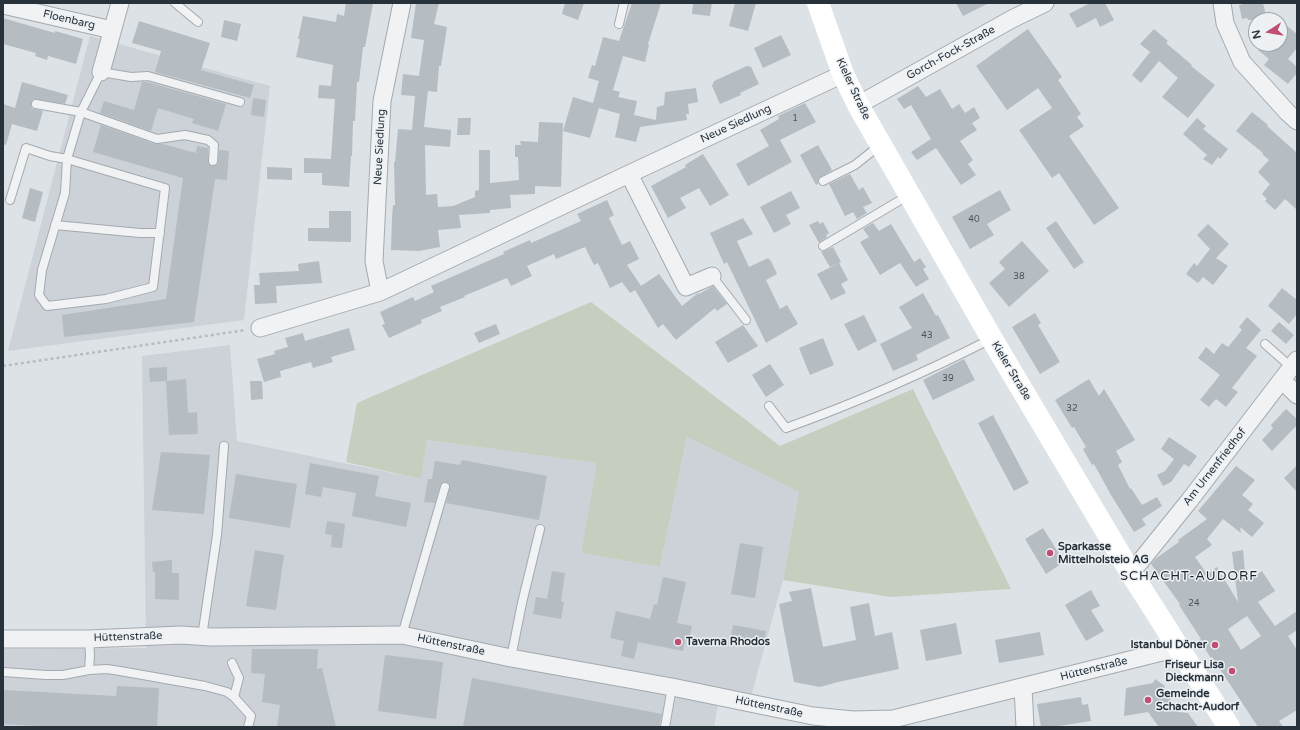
<!DOCTYPE html>
<meta charset="utf-8">
<style>
body{margin:0}
#map{position:relative;width:1300px;height:730px;overflow:hidden;background:#dde2e6;font-family:"Varela Round",sans-serif}
canvas{display:block}
.frame{position:absolute;inset:0;border:4px solid #28323b;pointer-events:none}
.north{position:absolute;left:1248px;top:12px;width:40px;height:40px;box-sizing:border-box;background:#edf1f4;border:1px solid #9ea5aa;border-radius:50%;rotate:258deg;font-size:11px;font-weight:700;line-height:16px;text-align:center;color:#28323b}
.north::after{content:'';display:block;margin:auto;width:14px;height:18px;background:#c04d72;clip-path:polygon(50% 0,100% 100%,50% 72%,0 100%)}
</style>
<div id="map">
<canvas width="1300" height="730"></canvas>
<div class="frame"></div>
<div class="north">N</div>
</div>
<script>
const context = document.querySelector('canvas').getContext('2d');
context.lineJoin = 'round';
function fillPath(path, color) {
  context.fillStyle = color;
  context.fill(path, 'evenodd');
}
function trace(path, color, width, dash) {
  context.strokeStyle = color;
  context.lineWidth = width;
  context.lineCap = dash ? 'butt' : 'round';
  context.setLineDash(dash || []);
  context.stroke(path);
}
function label(font, color, halo, rows, align = 'center') {
  context.font = font + ' "Varela Round",sans-serif';
  context.lineWidth = 3;
  context.setLineDash([]);
  context.textBaseline = 'middle';
  context.strokeStyle = halo;
  context.fillStyle = color;
  for (const [text, x, y, turn = 0] of rows) {
    context.save();
    context.translate(x, y);
    context.rotate((+turn || 0) * Math.PI / 180);
    context.textAlign = isNaN(turn) ? turn : align;
    if (halo) context.strokeText(text, 0, 0);
    context.fillText(text, 0, 0);
    context.restore();
  }
}
const built = new Path2D(`
 M90 36 270 86 244 320 8 351Z
 M230 345 237 441 421 479 427 440 598 463 581 553 660 567 687 437 799 492 783 580 747 711 718 704 714 727H3V649L146 648 142 356Z`);
const green = new Path2D(`
 M591 302 780 446 913 389 1011 589 891 597 783 580 799 492 687 437 660 567 581 553 597 463 427 440 421 479 346 462 357 403Z`);
const building = new Path2D(`
 M346 3H373L365 47H363L359 82H357L355 121H353L352 156H351L349 187 322 185V173H304V158L331 159 335 99 318 98 319 85 331 86 333 65 296 57 300 39H298L303 16 336 22 337 14 344 16Z
 M416 3H439L434 24 447 27 441 66H439L437 92 428 91 424 127 451 130 450 147 425 145 426 195 437 194 438 207 453 206 475 197V191L479 190V150H490V183L519 180 518 157H515V145H521L520 141 538 142 539 122 563 123 561 187 535 186V194L510 195 511 208 490 210V213L459 215 461 228 438 230 440 247 419 251 391 250 392 218 393 205H395L394 162H395L398 129 412 130 415 96 401 95 403 74 419 76 424 40 411 38Z
 M565 3H584L578 20 562 14Z
 M632 3H661L648 44 649 45 645 62 623 56 613 90 620 92 618 97 637 101 634 115 656 120 657 107 664 105 665 92 696 88 698 102 688 104 689 114H686L687 120 640 127 636 142 615 137 620 114 599 108 590 138 563 131 573 97 593 103 599 81 588 78 592 65 595 66 603 37 619 41Z
 M693 3H712L710 16 692 14Z
 M735 3H756L748 31 729 26Z
 M956 3H989L963 16Z
 M1090 3H1105L1114 20 1100 27 1096 18 1077 28 1069 14Z
 M1248 3H1263L1267 20H1248L1247 18 1242 19 1239 5Z
 M3 18 55 33V31L83 39 76 64 48 56 47 60 35 56 36 53 3 44Z
 M224 20 241 24 237 41 221 37Z
 M139 21 210 43 201 70 254 85 250 98 155 72 161 51 132 43Z
 M1287 26 1297 34V48L1288 59 1297 67V73L1288 84 1264 65 1269 59 1258 50 1263 44H1280V35Z
 M1028 29 1062 77 1058 80 1081 114 1077 117 1084 126 1069 136 1119 208 1094 225 1059 173 1052 178 1019 130 1052 108 1038 88 1007 110 976 66Z
 M1154 29 1168 41 1166 43 1192 65 1191 66 1215 85 1188 118 1162 97 1178 78 1159 61 1141 83 1132 75 1150 52 1140 44Z
 M781 35 791 55 763 68 754 48Z
 M747 66 751 67 759 84 740 93 741 95 720 104 712 86 714 81Z
 M22 82 68 95 65 104 34 99 31 103 32 108 43 111 37 131 12 124 6 145 3 144V104L15 108Z
 M142 82H147L226 104 218 131 192 123 194 119 158 108 151 131 100 113 104 101 134 110Z
 M918 86 926 97 940 89 952 109 959 104 965 113 974 107 980 118 972 123 977 130 960 141 973 160 968 164 976 175 961 185 936 148 917 160 911 152 931 139 911 105 904 109 897 99Z
 M253 98 266 100 264 117 251 115Z
 M805 103 816 122 780 140 792 162 748 186 736 164 769 146 760 130 779 119 778 116Z
 M1252 112 1268 125 1267 126 1297 153V210L1285 199 1275 210 1265 201 1267 199 1262 194 1270 184 1258 172 1269 160 1262 154 1263 153 1236 131Z
 M458 118H471L470 135H457Z
 M1197 118 1206 126 1203 129 1228 149 1220 159 1218 157 1212 165 1203 159 1207 155 1183 134Z
 M101 125 155 144H163L196 153 197 146 208 148V163L212 166 218 164 219 150 229 151 227 180 215 179 194 322 64 337 62 315 166 299 183 178 93 152Z
 M818 145 832 170 819 178 818 184 816 185 800 155Z
 M703 154 729 195 710 206 699 188 680 198 686 208 668 218 651 186 686 167 685 165Z
 M267 167 292 168V180L267 179Z
 M850 174 859 190 863 187 872 203 863 207 867 213 857 219 853 212 845 216 829 184Z
 M30 188 43 192 35 222 22 218Z
 M1000 190 1011 210 987 224 994 235 970 249 952 217Z
 M791 191 800 208 786 215 791 224 774 233 760 207Z
 M607 200 614 215 609 218 622 245 630 241 639 259 627 265 641 286 659 274 682 306 698 293 699 294 713 286 727 304 717 311 715 308 676 340 663 324 658 328 635 290 630 293 622 282 610 288 598 263 594 265 585 247 556 259 554 254 527 266 532 276 511 286 507 278 464 296 465 297 440 307 442 311 421 320 422 323 389 338 382 325 385 324 380 312 413 297 415 301 434 292 431 286 504 254 503 252 530 240 531 243 581 221 577 214Z
 M329 211H351V242L308 241V228H329Z
 M743 218 753 234 737 241 749 267 768 258 771 261 777 274 766 280 780 309 787 305 798 324 766 343 727 262 724 264 710 233Z
 M818 221 820 224 823 222 829 233 826 235 827 237 819 243 809 225Z
 M1056 221 1084 262 1074 269 1046 228Z
 M873 223 879 231 891 224 914 262 920 258 926 267 923 269 929 279 916 287 900 263 880 275 860 242 869 237 863 229Z
 M1208 224 1229 244 1216 258 1228 266 1213 285 1203 277 1198 283 1186 274 1194 263 1197 266 1210 249 1197 235Z
 M1022 241 1049 271 1009 307 989 283 1005 269 999 262Z
 M833 247 841 262 830 267 821 252Z
 M319 261 322 283 276 286 277 303 255 304 254 285H260L259 273 299 271 298 264Z
 M839 263 848 280 841 284 846 293 831 300 817 274Z
 M1282 288 1297 300V314L1289 324 1268 306Z
 M923 293 936 316 938 315 950 338 916 355 918 360 893 371 880 344 912 328 899 307Z
 M1035 313 1041 323 1038 325 1060 362 1040 374 1012 327Z
 M864 315 877 341 858 351 844 324Z
 M1247 317 1261 330 1246 348 1257 356 1232 388 1238 392 1226 407 1216 399 1209 407 1200 400 1220 375 1198 358 1206 347 1214 354 1222 343 1228 347 1242 330 1239 327Z
 M1279 322 1294 335 1286 344 1271 331Z
 M496 324 500 334 479 343 474 333Z
 M743 325 758 346 728 363 715 342Z
 M349 328 355 350 331 357 333 362 313 368 311 362 280 371 281 377 264 382 257 359 275 354 274 351 288 347 285 338 303 333 305 341Z
 M823 338 834 365 810 375 799 348Z
 M964 359 975 380 933 400 923 380Z
 M770 364 784 385 766 397 752 375Z
 M167 367V381L186 379 188 413 197 412 198 434 169 435 166 381 150 382 149 368Z
 M1089 379 1099 396 1104 389 1135 440 1116 451 1122 462 1118 465 1130 489 1131 488 1142 505 1157 497 1162 506 1142 519 1146 525 1134 532 1111 495 1094 464 1092 465 1083 449 1086 447 1074 427 1072 428 1055 400Z
 M250 381H262L263 399 251 400Z
 M1286 409 1297 419V425L1272 451 1262 440 1273 428 1271 425Z
 M993 415 1029 483 1014 491 978 423Z
 M1169 437 1197 456 1189 467 1184 464 1171 482 1163 486 1157 475 1165 471 1174 459 1161 449Z
 M161 452 210 455 204 514 152 510Z
 M462 460 547 476 539 520 446 503 450 486 446 482H443L440 485 435 503 424 502 428 479H432L435 461 460 465Z
 M310 463 379 476 375 496 411 503 406 527 352 516 356 493 323 487 321 497 305 494Z
 M1297 465V492L1284 478Z
 M1236 466 1255 480 1242 495 1253 504 1248 510 1264 523 1252 537 1240 527 1241 533 1223 519 1207 539 1212 545 1195 557 1207 574 1217 567 1238 602 1232 552 1243 550 1246 582 1262 571 1275 591 1258 602 1275 626 1297 611V630L1288 636 1297 650V710L1279 721 1283 727H1258L1212 657 1211 658 1199 640 1201 639 1179 605 1180 604 1151 564 1155 559 1179 542 1178 540 1207 519 1198 511ZM1247 616 1261 636 1241 650 1228 629Z
 M236 474 297 484 290 528 229 518Z
 M327 521 345 524 342 548 331 547 332 535 325 534Z
 M1043 528 1064 562 1046 574 1025 539Z
 M740 543 763 547 755 598 731 594Z
 M255 550 284 555 276 610 246 606Z
 M172 560V573H179V600L155 599V572H153L152 562Z
 M552 571 565 573 561 601 564 602 561 619 533 614 536 597 547 599Z
 M663 577 686 582 677 623 692 626 689 640H685L683 651 638 642 634 659 621 656 624 641 610 638 616 611 650 619 654 604 657 605Z
 M811 588 823 647 856 640 850 607 869 603 875 636 892 632 899 669 838 682 820 687 794 682 779 604 792 601 789 592Z
 M1091 590 1100 606 1091 610 1104 631 1086 641 1065 605Z
 M956 623 962 654 926 661 920 630Z
 M733 625 766 631 763 647 730 640Z
 M1040 632 1044 655 999 663 995 640Z
 M252 649H318L317 669 322 668 336 727H277L280 705 262 702 265 674 251 673Z
 M385 655 443 662 436 719 378 711Z
 M472 678 662 714 659 727H463Z
 M1155 679 1165 686 1164 689 1178 712 1188 713 1198 727H1159L1148 712 1124 716 1126 688 1153 683Z
 M117 686 159 688 157 727H52L3 724V690L116 696Z
 M1081 697 1082 705 1088 704 1091 721 1052 727H1041L1037 704Z`);
const path = new Path2D(`
 M3 366 246 330`);
const lane = new Path2D(`
 M175 3 198 22
 M619 24 624 3
 M36 104 81 112 157 139 185 135 208 140 214 145 213 161
 M823 181 855 165 880 145
 M10 200 26 148 50 156 67 159 165 188 153 287 106 299 47 306 39 295 42 270 65 193 67 159 81 112 101 72 131 77 148 76 240 102
 M55 225 140 233H160
 M823 246 909 195
 M712 276 746 320
 M1265 344 1291 367
 M769 406 786 428C856 403 924 373 991 339
 M402 635 445 487
 M202 637 217 535 224 446
 M511 658 522 603 540 529
 M232 663 239 678 234 697 251 716 248 727
 M89 670 107 669 120 671 205 686 227 692 234 697
 M3 672 46 675H63L89 670 90 655 89 639
 M665 727 672 687`);
const street = new Path2D(`
 M1222 3 1225 23 1242 62 1288 113 1297 121
 M3 5 112 30
 M101 72 120 3
 M858 105 1012 19 1045 3
 M629 174 686 287 712 276
 M380 292 374 261 382 101 402 3
 M260 328 380 292 629 174 843 74
 M1282 380 1297 395
 M1131 573 1189 501 1297 360
 M3 639H89L181 635 211 637 402 635 511 658 672 687 813 716 853 720 893 719 1178 648
 M1023 687 1025 727`);
const secondary = new Path2D(`
 M818 3 843 74 858 105 992 339 1131 573 1229 727`);
const markers = [
 [1050,553,4,"#c04d72"],
 [678,642,4,"#c04d72"],
 [1215,645,4,"#c04d72"],
 [1232,671,4,"#c04d72"],
 [1148,700,4,"#c04d72"]
];
const numberNames = [
 ["1",795,119],
 ["40",974,220],
 ["38",1019,277],
 ["43",927,336],
 ["39",948,379],
 ["32",1072,409],
 ["24",1194,604]
];
const streetNames = [
 ["Floenbarg",69,20,13],
 ["Gorch-Fock-Straße",951,53,-29],
 ["Kieler Straße",853,89,65],
 ["Neue Siedlung",736,124,-25],
 ["Neue Siedlung",380,147,-87],
 ["Kieler Straße",1011,371,59],
 ["Am Urnenfriedhof",1215,467,-52],
 ["Hüttenstraße",128,637,-2],
 ["Hüttenstraße",451,645,12],
 ["Hüttenstraße",1094,669,-14],
 ["Hüttenstraße",769,707,12]
];
const poiNames = [
 ["Sparkasse",1058,547],
 ["Mittelholsteio AG",1058,560],
 ["Taverna Rhodos",686,642],
 ["Istanbul Döner",1207,645,"right"],
 ["Friseur Lisa",1224,665,"right"],
 ["Dieckmann",1224,678,"right"],
 ["Gemeinde",1156,694],
 ["Schacht-Audorf",1156,707]
];
const quarterNames = [
 ["SCHACHT-AUDORF",1189,577]
];
fillPath(built, '#ccd2d7');
fillPath(green, '#c6cfbf');
fillPath(building, '#b5bcc2');
trace(lane, '#a3aaaf', 10);
trace(street, '#a3aaaf', 19);
trace(path, '#b8bcc0', 2.5, [3, 3]);
trace(lane, '#f0f2f4', 8);
trace(street, '#f0f2f4', 17);
trace(secondary, '#fff', 22);
for (const [x, y, r, color] of markers) {
  const dot = new Path2D();
  dot.arc(x, y, r, 0, 2 * Math.PI);
  context.fillStyle = color;
  context.fill(dot);
  trace(dot, '#edf1f4', 1.5);
}
label('9px', '#4b545d', null, numberNames);
label('11px', '#28323b', '#edf1f4', streetNames);
label('bold 11px', '#28323b', '#edf1f4', poiNames, 'left');
context.letterSpacing = '1px';
label('13px', '#1b232b', '#edf1f4', quarterNames);
context.letterSpacing = '0px';
</script>
